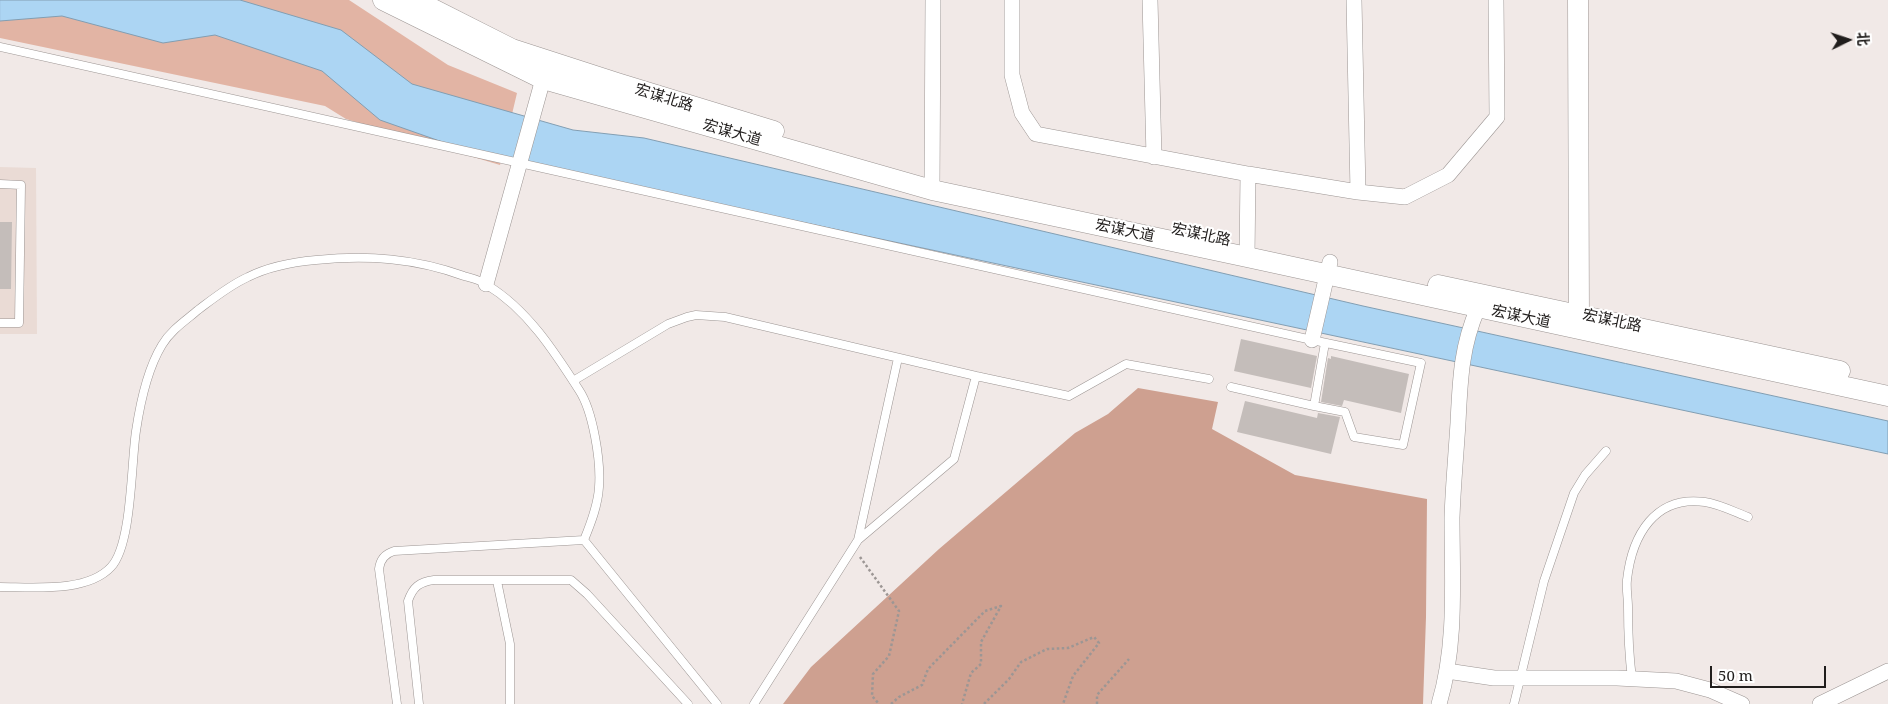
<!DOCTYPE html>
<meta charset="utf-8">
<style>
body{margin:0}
#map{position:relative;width:1888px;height:704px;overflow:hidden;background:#f1e9e7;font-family:"Noto Serif","Noto Sans SC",serif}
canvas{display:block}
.north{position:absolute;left:1823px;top:15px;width:50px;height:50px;-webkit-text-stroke:4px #fff;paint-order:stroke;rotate:86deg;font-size:14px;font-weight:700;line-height:20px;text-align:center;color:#201d1c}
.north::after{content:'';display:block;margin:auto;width:18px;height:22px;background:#201d1c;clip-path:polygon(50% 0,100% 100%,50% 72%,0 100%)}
.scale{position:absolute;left:1710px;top:666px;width:116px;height:22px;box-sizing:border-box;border:2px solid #201d1c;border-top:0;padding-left:6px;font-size:15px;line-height:18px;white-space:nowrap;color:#201d1c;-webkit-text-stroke:4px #fff;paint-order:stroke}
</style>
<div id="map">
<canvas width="1888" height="704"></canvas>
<div class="north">北</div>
<div class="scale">50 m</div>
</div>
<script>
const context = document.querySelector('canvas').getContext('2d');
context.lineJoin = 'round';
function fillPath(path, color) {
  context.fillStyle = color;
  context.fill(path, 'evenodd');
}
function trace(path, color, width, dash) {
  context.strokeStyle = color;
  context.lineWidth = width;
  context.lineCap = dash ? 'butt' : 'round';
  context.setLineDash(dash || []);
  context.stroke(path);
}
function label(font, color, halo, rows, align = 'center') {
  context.font = font + ' "Noto Serif","Noto Sans SC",serif';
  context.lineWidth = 4;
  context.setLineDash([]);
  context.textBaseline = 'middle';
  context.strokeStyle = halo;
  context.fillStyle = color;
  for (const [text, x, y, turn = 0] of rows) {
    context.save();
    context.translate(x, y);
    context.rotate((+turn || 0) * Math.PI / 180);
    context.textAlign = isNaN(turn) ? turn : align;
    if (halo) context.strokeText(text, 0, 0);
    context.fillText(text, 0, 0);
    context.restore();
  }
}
const built = new Path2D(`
 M0 167 36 168 37 334H0Z`);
const green = new Path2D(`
 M0 0H349L448 65 517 93 500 165 346 119 325 106 0 38Z`);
const forest = new Path2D(`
 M1138 388 1218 402 1212 429 1295 475 1427 499 1426 617 1423 704H783L811 667 939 549 1075 433 1108 414Z`);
const water = new Path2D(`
 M0 0H240L341 30 412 84 573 130 644 138 1363 306 1888 421V454L468 151 380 120 322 71 215 35 163 43 62 16 0 21Z`);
const building = new Path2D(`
 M0 222H12L11 289H0Z
 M1241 339 1317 356 1311 388 1234 371Z
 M1331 356 1409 374 1401 413 1344 400 1342 406 1321 402 1328 358 1331 359Z
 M1245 401 1317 418 1318 413 1340 417 1331 454 1237 432Z`);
const path = new Path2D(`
 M860 557 899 611 889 656 873 674 872 696 879 704
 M891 704 899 697 922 685 928 669 985 611 1001 606 981 642V664L971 673 962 704
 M984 704 1009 679 1021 662 1047 649 1068 648 1094 637 1099 643 1073 676 1063 704
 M1097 704V695L1129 659`);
const lane = new Path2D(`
 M0 47 1312 340 1421 363 1403 445 1354 437 1345 412 1314 406 1325 343
 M0 184 21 185 19 323H0
 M573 381 668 324 687 317 696 315 725 317 976 376
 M1231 387 1314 406
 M584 540 717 704
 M858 540 898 358
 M497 581 510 644V704
 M0 587C32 587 87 593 111 567 132 545 131 464 136 431 140 404 148 368 162 345 171 330 185 321 198 310 214 298 230 285 248 277 268 267 293 262 316 260 368 255 414 258 464 276 471 278 481 280 487 285 527 309 554 351 579 390 593 411 601 461 599 487 598 505 591 523 584 540
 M1632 679C1629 655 1628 631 1628 607 1628 598 1626 589 1627 580 1632 535 1655 495 1705 502 1719 504 1735 512 1748 517
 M397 704 379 569C380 560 384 554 394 551L584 540
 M419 704 408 601C413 587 419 582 434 580H571L587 594 688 704
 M754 704 858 540 954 459 976 376 1069 396 1126 364 1209 379
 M1514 704 1544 581 1574 493 1585 475 1606 451`);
const street = new Path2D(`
 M1012 0V75L1022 113 1036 134 1248 174 1358 192 1405 197 1448 175 1497 117 1496 0
 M1150 0 1154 157
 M1354 0 1358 192
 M932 190 933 0
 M1247 257 1248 174
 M486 284 543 79
 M1312 340 1330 262
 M1447 671 1494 678H1617L1676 681 1710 690 1742 704
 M1439 704C1457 644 1452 580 1452 518 1453 487 1456 455 1458 423 1460 382 1461 346 1478 308
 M1820 704 1888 671`);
const secondary = new Path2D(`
 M383 0 543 79 932 190 1247 257 1888 396
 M415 0 512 49 617 83 774 131
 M1578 0 1579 325
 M1438 285 1840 371`);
const streetNames = [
 ["宏谋北路",664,98,17],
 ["宏谋大道",732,133,16],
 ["宏谋大道",1125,231,12],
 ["宏谋北路",1201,235,12],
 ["宏谋大道",1521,317,12],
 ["宏谋北路",1612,321,12]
];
fillPath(built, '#eadbd5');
fillPath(green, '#e2b4a4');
fillPath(forest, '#cea090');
fillPath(water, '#acd5f3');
trace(water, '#829eb2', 1);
fillPath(building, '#c4bdba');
trace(lane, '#9c9593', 9);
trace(street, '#9c9593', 16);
trace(secondary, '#9c9593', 21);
trace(path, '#9c9694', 2.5, [2.5, 2.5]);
trace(lane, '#fff', 8);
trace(street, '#fff', 15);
trace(secondary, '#fff', 20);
label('15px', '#201d1c', '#fff', streetNames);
</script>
